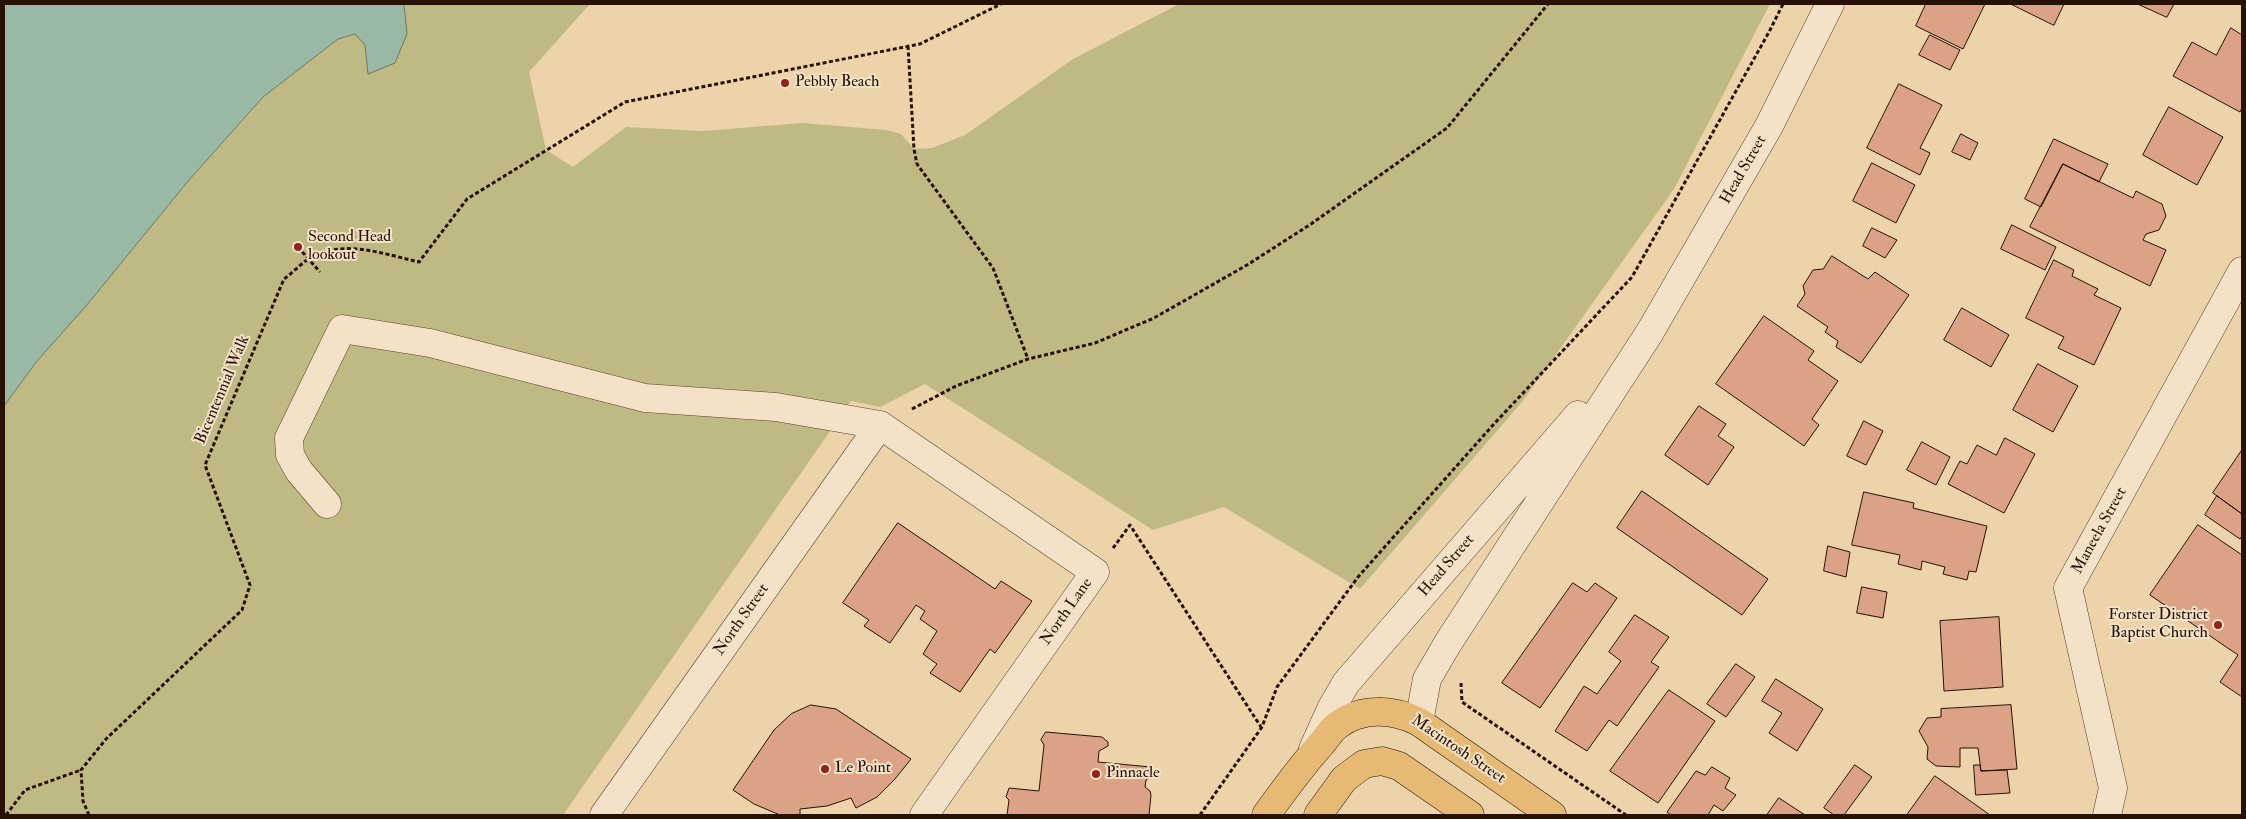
<!DOCTYPE html>
<style>
body{margin:0}
#map{position:relative;width:2246px;height:819px;overflow:hidden;background:#edd3a9;font-family:"IM FELL Double Pica",serif}
canvas{display:block}
.frame{position:absolute;inset:0;border:5px solid #261104;pointer-events:none}
</style>
<div id="map">
<canvas width="2246" height="819"></canvas>
<div class="frame"></div>
</div>
<script>
const context = document.querySelector('canvas').getContext('2d');
context.lineJoin = 'round';
function fillPath(path, color) {
  context.fillStyle = color;
  context.fill(path, 'evenodd');
}
function trace(path, color, width, dash) {
  context.strokeStyle = color;
  context.lineWidth = width;
  context.lineCap = dash ? 'butt' : 'round';
  context.setLineDash(dash || []);
  context.stroke(path);
}
function label(font, color, halo, rows, align = 'center') {
  context.font = font + ' "IM FELL Double Pica",serif';
  context.lineWidth = 4;
  context.setLineDash([]);
  context.textBaseline = 'middle';
  context.strokeStyle = halo;
  context.fillStyle = color;
  for (const [text, x, y, turn = 0] of rows) {
    context.save();
    context.translate(x, y);
    context.rotate((+turn || 0) * Math.PI / 180);
    context.textAlign = isNaN(turn) ? turn : align;
    if (halo) context.strokeText(text, 0, 0);
    context.fillText(text, 0, 0);
    context.restore();
  }
}
const green = new Path2D(`
 M404 4H590L529 72 546 150 573 167 626 127 703 131 803 123 886 130 901 134 914 149 932 148 965 135 1073 59 1179 4H1770L1674 189 1522 402 1360 589 1224 507 1153 530 925 384 880 407 851 401 563 815H4V406L37 361 123 261 189 180 263 97 338 39 355 34 365 45 368 74 407 34Z`);
const water = new Path2D(`
 M4 4H404L407 34 395 63 368 74 365 45 355 34 338 39 263 97 189 180 86 306 37 361 4 406Z`);
const building = new Path2D(`
 M1926 4H1985L1963 49 1916 26Z
 M2011 4H2064L2054 25Z
 M2138 4H2174L2167 17Z
 M2231 28 2242 35V108L2240 112 2173 76 2192 42 2216 55Z
 M1930 35 1960 50 1950 70 1919 55Z
 M1899 84 1942 105 1920 148 1930 153 1920 175 1867 148Z
 M2169 107 2223 137 2197 185 2143 155Z
 M1961 134 1978 143 1970 160 1952 152Z
 M2054 139 2108 164 2099 182 2063 164 2041 207 2025 199Z
 M1872 163 1915 185 1896 223 1853 201Z
 M2063 164 2133 198 2136 191 2162 204 2166 216 2159 230 2146 234 2143 240 2166 250 2150 286 2030 227Z
 M2012 225 2056 247 2045 270 2001 249Z
 M1872 228 1897 240 1885 258 1863 246Z
 M1832 256 1868 279 1875 272 1909 295 1861 363 1836 347 1838 341 1825 332 1828 327 1797 306 1805 294 1803 286 1813 270 1823 269Z
 M2054 260 2074 270 2072 276 2098 289 2094 295 2121 308 2094 365 2058 348 2064 337 2026 318Z
 M1962 308 2009 335 1991 367 1944 340Z
 M1764 316 1814 351 1808 360 1838 381 1812 419 1819 425 1804 446 1716 384Z
 M2038 364 2078 386 2053 432 2013 410Z
 M1699 406 1726 424 1718 436 1734 447 1708 485 1665 455Z
 M1864 421 1883 431 1866 465 1847 456Z
 M2005 438 2035 454 2004 513 1948 484 1960 461 1967 464 1977 445 1996 455Z
 M1922 442 1950 457 1936 485 1907 470Z
 M2242 450V514L2213 493Z
 M1642 491 1768 579 1742 615 1617 528Z
 M1864 492 1914 503 1913 508 1987 526 1976 572 1969 571 1967 580 1943 574 1945 567 1922 561 1921 570 1898 564 1900 555 1852 545Z
 M2217 496 2242 514V536L2240 539 2205 515Z
 M898 523 995 589 1001 581 1032 601 995 653 990 649 960 692 930 673 937 664 923 654 937 631 920 619 925 611 916 605 890 643 864 626 869 620 843 603Z
 M2198 525 2242 555V697L2220 682 2238 655 2150 595Z
 M1828 546 1850 552 1846 577 1824 571Z
 M1573 583 1587 592 1595 583 1617 598 1540 708 1502 683Z
 M1862 587 1887 592 1883 618 1857 613Z
 M1635 615 1669 637 1651 662 1659 667 1617 726 1609 720 1587 751 1555 731 1584 686 1597 694 1621 661 1609 652Z
 M1999 617 2003 687 1944 691 1940 621Z
 M1736 664 1755 677 1726 717 1707 704Z
 M1776 679 1823 709 1797 751 1769 733 1782 713 1762 701Z
 M1669 690 1715 721 1658 803 1610 771Z
 M811 705 836 709 911 759 895 779 877 797 856 808 851 798 827 806 800 809V815H780L754 804 733 790 774 730 791 714Z
 M2011 705 2017 769 1981 771 1978 748H1960V767L1936 766 1927 759 1928 747 1919 731 1927 718 1941 717V709Z
 M1046 732 1102 737 1108 742V746L1099 751 1098 762 1151 767 1153 773 1149 778 1146 780 1145 787 1150 791 1151 795 1149 815H1007L1009 800 1006 797 1009 788 1039 791 1044 745 1041 740Z
 M1855 765 1872 777 1844 815H1834L1824 808Z
 M1974 765H1980L1981 771 2007 770 2010 793 1976 795Z
 M1712 767 1730 778 1725 788 1736 795 1723 811 1714 805 1708 815H1671L1667 812 1696 771 1705 775Z
 M1935 776 1990 815H1907Z
 M1779 798 1805 815H1767Z`);
const path = new Path2D(`
 M908 46 914 149 917 164 993 268 1028 359
 M298 247 320 272
 M912 409 956 386 1028 359 1095 343 1154 318 1247 265 1311 224 1447 128 1548 4
 M1113 548 1130 525 1261 727
 M1461 683 1462 702 1626 815
 M6 815 25 790 81 770
 M89 815 83 801 81 770 106 739 242 610 250 585 205 465 284 279C292 273 300 265 308 259 343 238 383 254 419 262L467 199 625 102 920 44 1001 4
 M1200 815 1262 727 1277 687 1358 577 1493 425 1632 277 1769 32 1783 4`);
const minor = new Path2D(`
 M327 504 299 471 290 455 289 438 342 329 430 343 645 398 776 407 880 425 1095 572 924 815
 M1419 722 1427 679 1448 643 1650 332 1769 126 1830 4
 M1313 749 1332 707 1346 683 1578 415
 M604 815 880 425
 M2107 815 2113 788 2068 588 2242 271`);
const major = new Path2D(`
 M1266 815C1284 790 1302 765 1323 742 1327 737 1332 729 1338 725 1362 707 1393 709 1419 722L1552 815
 M1318 815 1344 779 1364 764 1382 761 1399 766 1470 815`);
const markers = [
 [785,83,5,"#8f2418"],
 [298,247,5,"#8f2418"],
 [2218,625,5,"#8f2418"],
 [825,769,5,"#8f2418"],
 [1096,774,5,"#8f2418"]
];
const poiNames = [
 ["Pebbly Beach",795,83],
 ["Second Head",308,238],
 ["lookout",308,256],
 ["Forster District",2208,616,"right"],
 ["Baptist Church",2208,634,"right"],
 ["Le Point",835,769],
 ["Pinnacle",1106,774]
];
const streetNames = [
 ["Head Street",1744,170,-60],
 ["Bicentennial Walk",223,390,-67],
 ["Maneela Street",2100,531,-61],
 ["Head Street",1447,566,-49],
 ["North Lane",1067,612,-55],
 ["North Street",742,620,-55],
 ["Macintosh Street",1458,750,34]
];
fillPath(green, '#bfba84');
fillPath(water, '#9ab9a4');
trace(water, '#6c7664', 1);
fillPath(building, '#dba285');
trace(building, '#261104', 1);
trace(minor, '#58422d', 29);
trace(major, '#261104', 29);
trace(path, '#261104', 3, [4, 2.5]);
trace(minor, '#f3e2c7', 28);
trace(major, '#e6ba74', 28);
for (const [x, y, r, color] of markers) {
  const dot = new Path2D();
  dot.arc(x, y, r, 0, 2 * Math.PI);
  context.fillStyle = color;
  context.fill(dot);
  trace(dot, '#f3e2c7', 2);
}
label('16px', '#261104', '#f3e2c7', poiNames, 'left');
label('16px', '#261104', '#f3e2c7', streetNames);
</script>
